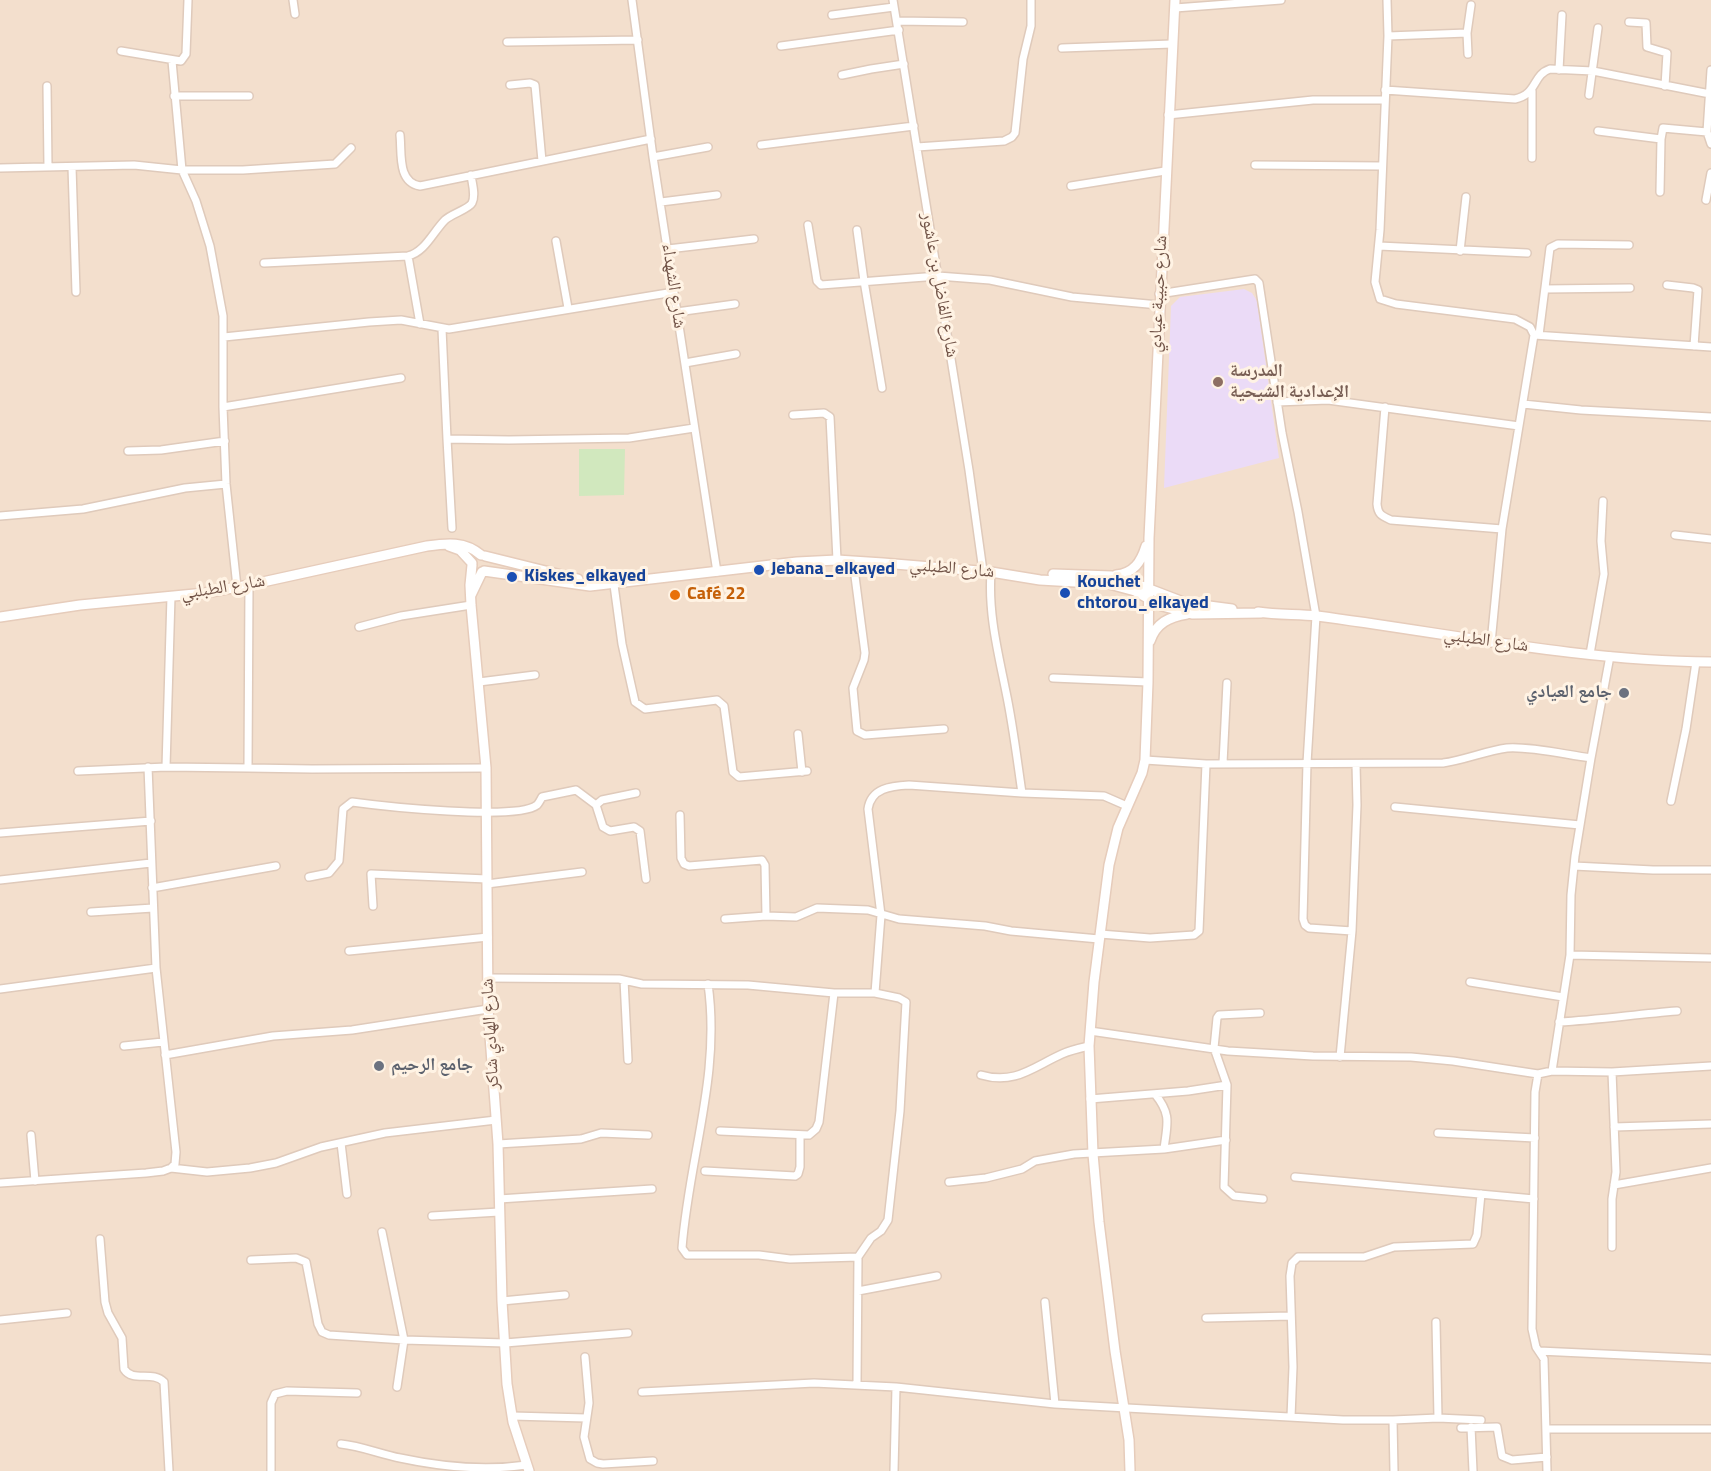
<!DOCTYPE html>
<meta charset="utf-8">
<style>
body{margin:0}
canvas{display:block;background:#fceede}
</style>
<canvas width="1711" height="1471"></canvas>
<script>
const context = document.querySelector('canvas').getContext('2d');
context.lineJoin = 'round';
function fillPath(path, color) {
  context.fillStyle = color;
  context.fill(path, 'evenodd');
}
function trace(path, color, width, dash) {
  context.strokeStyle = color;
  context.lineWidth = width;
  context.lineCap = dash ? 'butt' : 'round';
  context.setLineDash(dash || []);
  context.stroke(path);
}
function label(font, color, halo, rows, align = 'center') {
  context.font = font + ' "Titillium Web","Noto Naskh Arabic",sans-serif';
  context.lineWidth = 6;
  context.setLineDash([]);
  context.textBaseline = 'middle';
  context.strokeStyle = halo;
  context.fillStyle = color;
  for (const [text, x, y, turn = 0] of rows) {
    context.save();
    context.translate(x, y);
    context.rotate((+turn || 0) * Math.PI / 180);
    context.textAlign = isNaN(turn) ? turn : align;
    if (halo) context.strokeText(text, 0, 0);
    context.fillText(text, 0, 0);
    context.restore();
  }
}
const residential = new Path2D(`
 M0 0H1711V1471H0Z`);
const education = new Path2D(`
 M1244 289 1252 293 1257 301 1279 458 1164 488 1171 306 1180 297Z`);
const green = new Path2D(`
 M579 449H625L624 495 579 496Z`);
const street = new Path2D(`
 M293 0 295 14
 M632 0 653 157 717 572
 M893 0 969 470 983 571
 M1387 0 1388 36 1380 230 1375 282 1380 299 1396 304 1515 319 1530 327 1534 335 1502 529 1491 643
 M1175 8 1281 0
 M832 15 894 7
 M897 21 963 22
 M1629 22 1646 23 1647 47 1667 53 1665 86
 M1388 36 1467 33
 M507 42 638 40
 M781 46 899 30
 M1062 48 1172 44
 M121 51 181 61 186 54 188 0
 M1468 54 1467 33 1471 5
 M172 61 182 170 196 201 210 246 223 316V407L226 484 237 587
 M1559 70 1562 15
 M1711 70 1707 132 1711 144
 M842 75 871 69 904 64
 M510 85 530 83 535 85 542 161
 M47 86 48 167
 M1385 90 1515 99C1538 94 1532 75 1550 69L1593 71 1710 94
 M1532 91V158
 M1589 95 1598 28
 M174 96H249
 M1168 115 1313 100H1384
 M1598 131 1661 139
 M400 135C402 153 397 182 420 186L651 139
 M761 145 914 126
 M917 147 1004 141 1012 137 1015 133 1023 59 1031 26V0
 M653 157 708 147
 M1255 165 1381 166
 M72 167 76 292
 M0 168 134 165 182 170H243L335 164 351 148
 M1071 186 1165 171
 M1660 192 1661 139 1663 128 1707 132
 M1706 200 1711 173
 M661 202 717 195
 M808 225 817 281 821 285 938 276 990 280 1072 297 1159 305
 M857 230 864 281 882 388
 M556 241 568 308
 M1379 246 1527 253
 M668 249 754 239
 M1460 251 1466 197
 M264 263 408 256
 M1667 285 1693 288 1698 290 1694 346
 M1545 289 1630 288
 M1159 294 1255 279 1259 283 1282 433 1298 512 1316 616 1307 763 1303 919 1305 925 1309 928 1352 931
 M677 312 735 304
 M420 324 408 256C425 252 433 232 445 220 451 214 469 209 472 203 476 195 472 183 471 175
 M442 329 447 439 509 440 629 438 694 428
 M1534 335 1711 347
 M1539 335 1550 248 1558 244 1629 245
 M224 337 369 322 401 320 449 329 674 292
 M685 363 736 354
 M1277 402 1328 400 1519 426
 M1523 404 1581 410 1711 417
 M223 407 401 378
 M1385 407 1377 504C1378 515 1382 516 1391 520L1502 529
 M793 415 824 413 830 417 837 560
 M447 439 452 528
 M128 451 161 450 225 441
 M0 516 83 509 185 488 226 484
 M1675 535 1711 539
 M853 561 865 653 864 660 853 688 857 731 865 735 944 729
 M991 572C988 613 998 652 1006 692 1013 725 1017 759 1022 793
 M249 585 248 768 312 769 486 768
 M614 585 622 644 635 702 645 709 717 700 724 706 733 772 739 777 807 771
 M359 627 401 616 471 605
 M1590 654 1604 574 1601 541 1603 501
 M1053 678 1148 682
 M479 682 535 675
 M798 734 802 772
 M1145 760 1206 764 1443 763C1465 760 1485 751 1507 748 1530 746 1567 755 1591 758
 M1223 763 1227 683
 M148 767 156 968 176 1152 175 1164 171 1168
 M166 767 248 768
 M78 771 166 767 171 596
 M1671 801 1686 729 1696 662
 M596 805 602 800 636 793
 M1395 807 1580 825
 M680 815 681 858 684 864 689 866 762 860 765 865 766 916
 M0 833 151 821
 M1574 866 1653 870H1711
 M309 877 329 873 339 861 343 809 352 802C381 806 517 821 537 805 538 804 541 799 542 797L576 790 596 805 603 827 610 831 634 827 640 831 646 879
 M0 880 151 863
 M487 884 582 872
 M152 888 276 866
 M373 906 371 874 487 879
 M91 912 153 908
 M725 919 766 916 796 917 817 908 868 910 899 919 985 926 1011 931 1099 939
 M1100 934 1150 938 1194 935 1199 931 1206 764
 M349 951 488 937
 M1570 955 1711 958
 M488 978 619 979 642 984 748 985 834 993H875L899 998 906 1002 900 1111 888 1220 881 1231 871 1238 858 1257 857 1384
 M624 980 628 1060
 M1470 982 1563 997
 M708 984C721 1075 689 1157 682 1248L687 1255H759L790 1259 858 1257
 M0 989 156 968
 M875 993 881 915 868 809C871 788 891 786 909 785L1022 793 1104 796 1127 806
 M1260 1013 1219 1015 1217 1018 1214 1048 1227 1085 1224 1187 1234 1196 1263 1199
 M1559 1022C1599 1020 1637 1014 1677 1011
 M1090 1031 1228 1051 1313 1056 1411 1057 1453 1061 1538 1074 1552 1071 1612 1072 1711 1066
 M124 1046 163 1042
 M165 1055 273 1036 352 1030 488 1009
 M1340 1057 1352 931 1357 805 1356 764
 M1552 1071 1570 955 1571 895 1575 856 1591 758 1610 656
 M1612 1072 1616 1172 1612 1199V1247
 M1538 1074 1535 1092 1532 1329 1536 1347 1544 1359 1547 1471
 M981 1075C1015 1085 1033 1067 1062 1054 1071 1050 1080 1048 1089 1046
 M1155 1094C1172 1115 1167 1124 1164 1149
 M1090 1099 1188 1091 1227 1085
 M1614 1127 1711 1124
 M720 1131 809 1135 816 1129 819 1122 834 993
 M1438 1133 1535 1138
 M31 1135 35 1181
 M341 1143 347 1194
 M498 1144 581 1139 601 1133 648 1135
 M705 1171 795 1176 798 1174 800 1167V1135
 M1295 1177 1534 1199
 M949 1182 986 1178 1022 1169 1035 1161 1074 1154 1164 1149 1226 1140
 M0 1183 146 1173 163 1171 171 1168 207 1172 250 1168 276 1163 321 1147 385 1133 496 1120
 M1614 1185 1711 1168
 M499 1199 652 1189
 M432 1216 499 1212
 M382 1232 404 1340 397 1387
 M100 1239 105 1302 108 1313 122 1338 124 1369C133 1383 152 1370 164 1382L169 1471
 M251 1260 296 1258 306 1262 318 1324 322 1332 329 1335 404 1340 505 1343 628 1333
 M858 1291 937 1276
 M502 1301 565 1295
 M1045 1302 1055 1404
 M1206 1318 1291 1316
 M0 1320 67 1313
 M1436 1322 1438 1418
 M1539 1351 1711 1359
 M585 1357 589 1403 584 1437 590 1459 597 1463 603 1464 653 1461
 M642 1392 814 1383 896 1387 1055 1404 1343 1420H1393L1394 1471
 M512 1416 586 1418
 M1291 1417 1293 1367 1290 1276 1292 1263 1298 1257H1364L1394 1247 1473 1244 1477 1235 1481 1194
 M1393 1420 1438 1418 1481 1420
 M1471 1427 1473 1471
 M1461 1428 1497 1427 1502 1456 1512 1460 1547 1457
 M1547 1429H1711
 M341 1444C361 1446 380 1454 400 1458 442 1467 485 1471 527 1465
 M271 1471V1403L275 1394 287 1391 357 1393
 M894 1471 896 1387`);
const secondary = new Path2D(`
 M449 546 460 550 472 563
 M485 556 578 579
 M472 565 470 585 471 605 486 768 488 1009 498 1144 502 1301 507 1384 513 1422 529 1471
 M484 571 590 586 797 562 837 560 883 563 991 572 1040 580 1109 584 1135 591 1162 606 1192 614 1261 613
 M1053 574 1112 576 1131 582 1186 603 1232 609
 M1116 575C1134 573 1141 562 1146 546
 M471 595 482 572
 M1258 612C1277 615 1297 614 1317 616 1448 633 1578 661 1711 662
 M0 617 80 605 205 593 249 585 427 546C447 543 465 541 481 555
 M1150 641C1156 623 1169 617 1187 614
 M1130 1471 1129 1440 1115 1351 1099 1222 1093 1154 1089 1046 1094 982 1109 865 1118 828 1142 773 1145 760 1148 682 1149 538 1175 0`);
const markers = [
 [1218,382,6,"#8d6e63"],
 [759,570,6,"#1a4fb4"],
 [512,577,6,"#1a4fb4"],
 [1065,593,6,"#1a4fb4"],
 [675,595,6,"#e8710a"],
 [1624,693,6,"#6b7280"],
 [379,1066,6,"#6b7280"]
];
const streetNames = [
 ["شارع الفاضل بن عاشور",939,285,80],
 ["شارع الشهداء",673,286,82],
 ["شارع حبيبة عيادي",1159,294,-87],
 ["شارع الطبلبي",952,569,5],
 ["شارع الطبلبي",223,588,-9],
 ["شارع الطبلبي",1486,641,8],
 ["شارع الهادي شاكر",491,1034,-93]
];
const educationNames = [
 ["المدرسة",1230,372],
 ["الإعدادية الشيحية",1230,393]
];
const transitNames = [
 ["Jebana_elkayed",771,570],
 ["Kiskes_elkayed",524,577],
 ["Kouchet",1077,583],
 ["chtorou_elkayed",1077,604]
];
const foodNames = [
 ["Café 22",687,595]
];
const worshipNames = [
 ["جامع العيادي",1612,693],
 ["جامع الرحيم",391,1066,"left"]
];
fillPath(residential, '#f3dfcd');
fillPath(education, '#ebdbf7');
fillPath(green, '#d1e8be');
trace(street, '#dfcabb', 10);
trace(secondary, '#e6ccbb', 12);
trace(street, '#fff', 7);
trace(secondary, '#fff', 9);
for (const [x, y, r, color] of markers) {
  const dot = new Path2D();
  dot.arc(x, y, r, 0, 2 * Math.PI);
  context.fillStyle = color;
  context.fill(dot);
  trace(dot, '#fff3e4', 2);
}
label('18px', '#715347', '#fff3e4', streetNames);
label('bold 18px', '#785e54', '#fff3e4', educationNames, 'left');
label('bold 18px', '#164399', '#fff3e4', transitNames, 'left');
label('bold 18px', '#c56008', '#fff3e4', foodNames, 'left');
label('bold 18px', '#5b616d', '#fff3e4', worshipNames, 'right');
</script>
